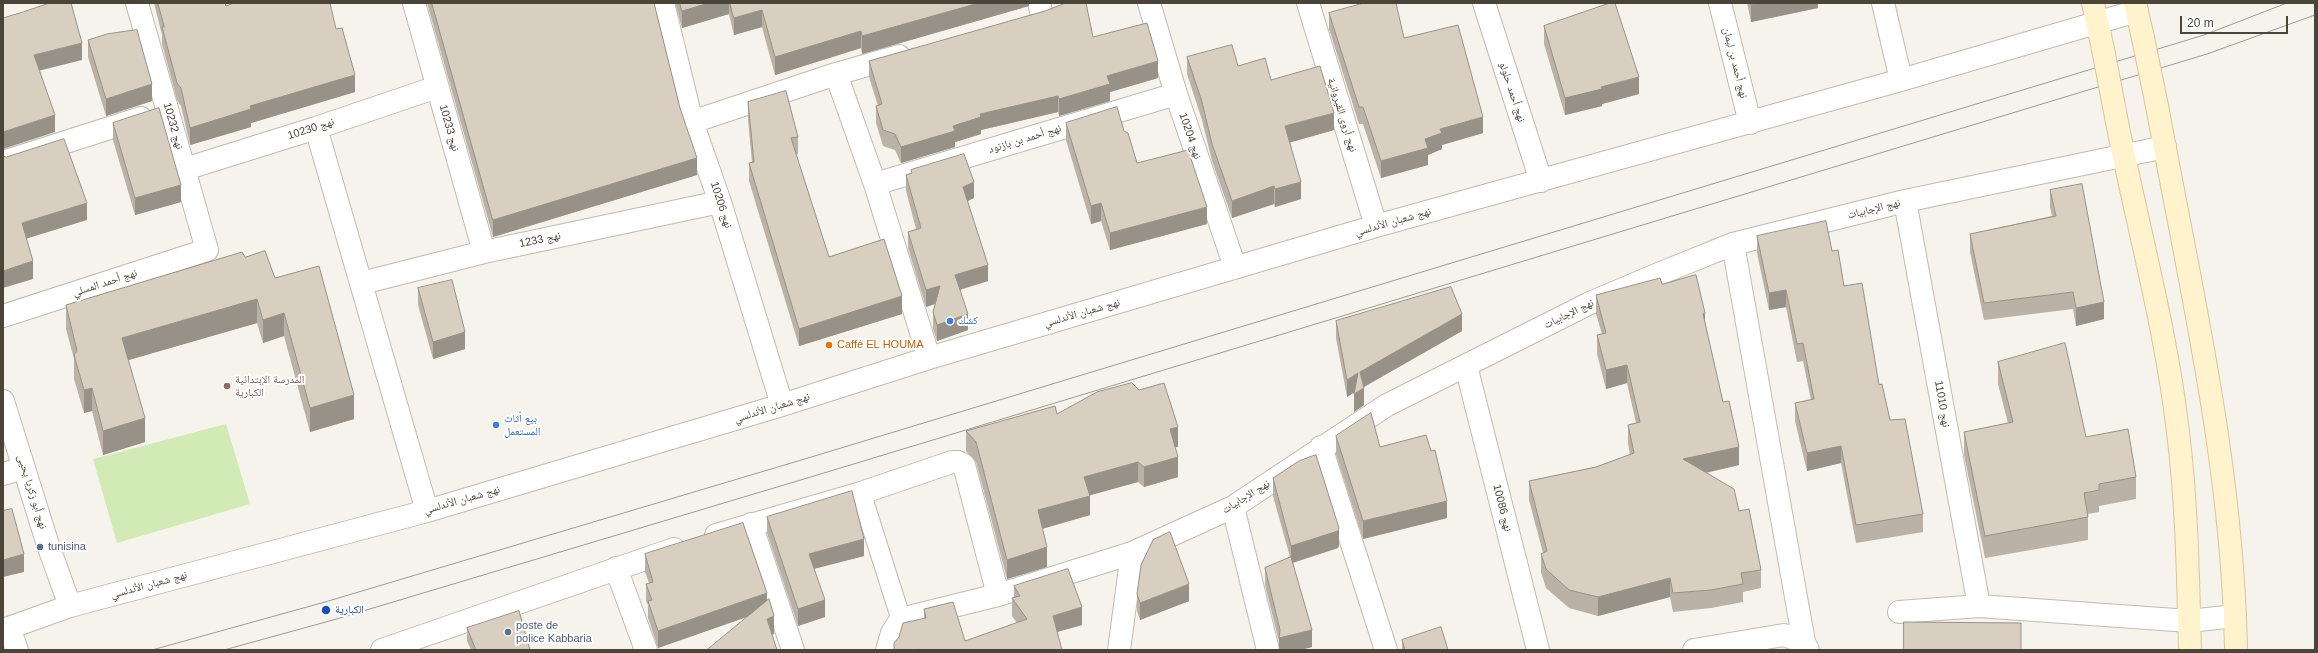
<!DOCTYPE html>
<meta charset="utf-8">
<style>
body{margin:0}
#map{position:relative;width:2318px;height:653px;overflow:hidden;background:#f6f3ec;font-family:Helvetica,sans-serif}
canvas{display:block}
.frame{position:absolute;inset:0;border:4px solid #4b4439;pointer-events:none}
.scale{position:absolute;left:2180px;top:16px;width:108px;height:18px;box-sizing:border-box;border:2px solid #4b4439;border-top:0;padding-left:5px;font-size:12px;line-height:14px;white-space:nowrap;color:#4b4439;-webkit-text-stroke:3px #fff;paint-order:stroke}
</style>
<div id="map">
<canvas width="2318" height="653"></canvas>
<div class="frame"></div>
<div class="scale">20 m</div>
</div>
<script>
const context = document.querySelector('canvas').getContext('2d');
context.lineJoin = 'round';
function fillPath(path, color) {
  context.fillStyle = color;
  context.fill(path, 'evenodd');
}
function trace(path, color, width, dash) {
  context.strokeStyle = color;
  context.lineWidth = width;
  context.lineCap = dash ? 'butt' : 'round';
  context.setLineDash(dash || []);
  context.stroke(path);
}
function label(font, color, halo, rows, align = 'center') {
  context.font = font + ' Helvetica,"Noto Naskh Arabic",sans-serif';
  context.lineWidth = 4;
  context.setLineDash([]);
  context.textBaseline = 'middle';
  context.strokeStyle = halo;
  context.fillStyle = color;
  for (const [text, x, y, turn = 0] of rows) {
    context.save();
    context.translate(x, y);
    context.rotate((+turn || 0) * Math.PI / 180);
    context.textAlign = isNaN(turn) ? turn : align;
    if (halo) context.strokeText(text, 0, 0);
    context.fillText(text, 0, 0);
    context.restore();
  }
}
const green = new Path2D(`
 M226 424 250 504 117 543 93 459Z`);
const lane = new Path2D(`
 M861 493 901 619`);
const street = new Path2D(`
 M414 3 484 252
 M663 3 692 122 720 202 782 405
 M1039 3 1042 15
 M1149 3 1176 94 1235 267
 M1308 3 1376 226
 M1484 3 1541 181
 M1720 3 1750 123
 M1883 3 1901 80
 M836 74 875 184 929 358
 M692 122 836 74 899 56
 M316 128 427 511
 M3 162 141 118
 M185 169 316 128 437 87
 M875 184 1176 94
 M1905 201 1979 606
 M1733 244 1804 642
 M362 283 484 252 720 202
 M3 316 207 250 137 3
 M1466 366 1538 650
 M3 401 48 545 70 606
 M1321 447 1386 650
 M3 474 24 468
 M1233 507 1268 650
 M751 524 793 650
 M716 535 861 493 952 462H958L964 465 998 595
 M616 568 646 650
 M1899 612 1979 606 2189 621 2235 616
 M9 628 17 650
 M3 630 70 606 427 511 782 405 929 358 1376 226 1901 80 2137 11
 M382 650 674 549
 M887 650 892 633 901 619 998 595 1132 553
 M1119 650 1132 553 1233 507 1387 405 1590 303 1661 273 1733 244 1905 201 2165 147
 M1694 650 1784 635 1804 642 1808 650`);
const secondary = new Path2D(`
 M2093 3 2103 49
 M2135 3 2143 38
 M2157 106C2190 286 2233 466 2236 650
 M2116 117C2136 221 2166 327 2178 432 2187 504 2188 577 2190 650`);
const tram = new Path2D(`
 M152 650 325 602 808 458 2204 35 2287 3
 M224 650 333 620 814 476 2207 54 2315 15`);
const secondaryBridge = new Path2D(`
 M2143 38 2157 106
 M2103 49 2116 117`);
const wall = new Path2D(`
 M154 3H225L226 6 336 29 355 92 251 123V127L190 145 181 106 177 100 162 44V35Z
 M427 3H654L680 108 697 175 493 237Z
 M675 3H1029V6L862 54 861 48 775 75 762 27 734 35 729 14 682 28Z
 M1747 3H1818V8L1751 22Z
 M1329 13 1404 38 1483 133 1442 145V149L1428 155V165L1381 178 1363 124H1359L1329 29Z
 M1544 26 1639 94 1602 104V106L1565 115 1544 44Z
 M1093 37 1158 78 1110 92V101L1059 116 1058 112 981 130V134L955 142V147L901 163 895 150 883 146 876 123V106H878L869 77V61Z
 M88 40 152 101 106 116 88 57Z
 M1187 57 1238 66 1271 80 1334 130 1290 142 1301 199 1275 207 1274 204 1232 218 1212 161 1202 120 1187 74Z
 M748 102 798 137V154L796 155 829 257 902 314 799 346 749 181V163H752L748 119Z
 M113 123 181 202 135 215 113 140Z
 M1066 123 1124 131 1137 163 1207 224 1110 250 1101 221 1091 224 1066 140Z
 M911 170 974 198 968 201 988 281 960 290 968 330 937 341 933 329V312L935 304 926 307 908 248V232L916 229 906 191V175L911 173Z
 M2050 190 2104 319 2076 326 2073 309 1984 320 1970 252V234L2052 216 2050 207Z
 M1757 236 1832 251 1879 385 1890 420 1923 514V532L1856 543 1841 463 1807 471 1795 421V403L1811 400 1803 361 1797 362 1786 307 1769 310 1757 253Z
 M245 257 275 278 354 419 310 432 284 336 263 343 257 323 128 360 145 442 103 455 92 411 84 413 74 379V359L66 329V305Z
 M1662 284 1705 325 1723 402 1739 465 1706 473 1739 511 1761 570V588L1743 592V602L1711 608 1673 612 1670 597 1598 616 1569 608 1546 588 1541 572V554L1543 553 1529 500V481L1596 467 1630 455 1628 443V425L1636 423 1627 383 1606 389 1597 354V335L1602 334 1596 314V295Z
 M418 288 465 349 433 359 418 305Z
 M1336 321 1462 331 1364 387V405L1354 412 1355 392 1347 397 1336 338Z
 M1998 362 2086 437 2136 477V499L2099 506V512L2088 514V540L1985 558 1964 455V432L2008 423 1998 384Z
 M1057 414 1178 447H1175L1178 477 1144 487 1138 482 1089 495 1090 515 1042 529 1047 567 1007 579 976 462 966 451V431Z
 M1336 436 1380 447 1447 518 1363 539 1336 454Z
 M1273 478 1339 545 1338 548 1293 563 1312 647 1300 650H1279V642L1265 585V568L1290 557 1273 496Z
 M767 517 864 556 814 569 825 617 798 626 767 533Z
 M645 554 767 601 774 634H772L746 617 658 648 648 618V605L646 601V584L649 583 645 572Z
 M1014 586 1082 625 1057 632 894 650 924 619V609L965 641 1017 623 1012 616V598H1014Z
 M1137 594 1189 601 1140 620 1137 611Z
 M467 628 530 650H471L467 641Z
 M1402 640 1448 650H1402Z`);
const shadedWall = new Path2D(`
 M709 3H729V14L682 28V11Z
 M979 3H1029V6L862 54V36Z
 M1761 3H1818V8L1751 22V5Z
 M762 10V27L734 35V18Z
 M861 31V48L775 75V57Z
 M82 43V60L34 72V55Z
 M1158 61V78L1110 92V101L1059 116V99L1107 76Z
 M355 75V92L251 123V127L190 145V128L250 106Z
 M1639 77V94L1602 104V106L1565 115V98L1601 87Z
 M152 84V101L106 116V99Z
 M1058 96V112L981 130V134L955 142V147L901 163V147L980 114Z
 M1334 113V130L1285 144V126Z
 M55 115V132L3 149V132Z
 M1483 117V133L1442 145V149L1428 155V165L1381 178V161L1425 139 1440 129Z
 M697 158V175L493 237V220Z
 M974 182V198L963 203V187Z
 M1301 182V199L1275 207V189Z
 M181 185V202L135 215V198Z
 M1274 186V204L1232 218V201Z
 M87 203V220L22 240V223Z
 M1101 203V221L1091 224V206Z
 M1207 207V224L1110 250V233Z
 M33 261V279L3 288V271Z
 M988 265V281L955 291V275Z
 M940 286V302L926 307V290Z
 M1786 290V307L1769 310V293Z
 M902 296V314L799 346V329Z
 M257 299V323L122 362V338Z
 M2104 302V319L2076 326V308Z
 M284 313V336L263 343V320Z
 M1705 313V332L1703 314Z
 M968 314V330L937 341V325Z
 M1462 314V331L1360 389V372Z
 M465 332V349L433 359V342Z
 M1627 365V383L1606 389V370Z
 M1358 373V390L1347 397V380Z
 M92 388V411L84 413V390Z
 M1364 388V405L1354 412V394Z
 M354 395V419L310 432V408Z
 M145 418V442L103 455V431Z
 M1178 427V447L1170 448V429Z
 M1841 446V463L1807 471V453Z
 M1739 447V465L1683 478V459Z
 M1178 457V477L1144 487V467Z
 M1138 462V482L1084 497V477Z
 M1090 496V515L1038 530V510Z
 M1447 501V518L1363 539V521Z
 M1339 528V545L1338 548 1291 563V546Z
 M864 539V556L809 570V554Z
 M1047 547V567L1007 579V560Z
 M24 554V572L3 577V560Z
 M1670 578V597L1598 616V597Z
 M1189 584V601L1140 620V603Z
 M767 593V610L658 648V631Z
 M825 600V617L798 626V609Z
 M1082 607V625L1053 633V616Z
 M774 616V634L767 636V619Z
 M1312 630V647L1300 650H1279V638Z`);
const building = new Path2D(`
 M50 3H71L82 43 34 55 55 115 3 132V18L23 12Z
 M158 3H225L226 6 234 3H330L336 29 342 28 355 75 250 106 251 109 190 128 181 88 177 83 162 27H164Z
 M432 3H654L680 108 697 158 493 220Z
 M680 3H709L682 11Z
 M730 3H979L862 36 861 31 775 57 762 10 734 18Z
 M1066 3H1086L1093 37 1147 23 1158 61 1107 76 1110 84 1059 99 1058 96 980 114 981 117 953 126 955 131 901 147 895 134 883 130 876 106 882 104 869 61 1045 11Z
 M1364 3H1396L1404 38 1458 25 1483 117 1440 129 1442 133 1425 139 1428 148 1381 161 1363 107H1359L1329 13Z
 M1610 3H1615L1639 77 1601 87 1602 89 1565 98 1544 26Z
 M1750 3H1761L1751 5Z
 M137 30 152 84 106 99 88 40 107 34Z
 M1232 45 1238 66 1265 58 1271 80 1320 66 1334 113 1285 126 1301 182 1275 189 1274 186 1232 201 1212 144 1202 102 1187 57Z
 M786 91 798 137 791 138 829 257 884 239 902 296 799 329 749 163 754 162 748 102Z
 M1117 107 1124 131 1128 133 1137 163 1188 150 1207 207 1110 233 1101 203 1091 206 1066 123Z
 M159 108 181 185 135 198 113 123Z
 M64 139 87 203 22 223 33 261 3 271V156L6 157Z
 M964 154 974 182 963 187 988 265 955 275 968 314 937 325 933 312 940 286 926 290 908 232 921 228 906 175 912 173 911 170Z
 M2082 184 2104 302 2076 308 2073 292 1984 303 1970 234 2056 216 2050 190Z
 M1826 221 1832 251 1838 250 1844 286 1862 283 1879 385 1882 384 1890 420 1905 419 1923 514 1856 525 1841 446 1807 453 1795 403 1814 399 1803 343 1797 344 1786 290 1769 293 1757 236Z
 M265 251 275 278 319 266 354 395 310 408 284 313 263 320 257 299 122 338 145 418 103 431 92 388 84 390 74 355 77 351 66 305 242 252 245 257Z
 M1696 275 1705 313 1703 314 1723 402 1729 401 1739 447 1683 459 1734 489 1739 511 1749 509 1761 570 1741 573 1743 584 1711 590 1673 593 1670 578 1598 597 1569 590 1546 569 1541 554 1547 551 1529 481 1596 467 1634 453 1628 425 1640 422 1627 365 1606 370 1597 335 1606 333 1596 295 1660 278 1662 284Z
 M452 280 465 332 433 342 418 288Z
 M1451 287 1462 314 1360 372 1364 388 1354 394 1358 373 1347 380 1336 321Z
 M2065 343 2086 437 2128 429 2136 477 2099 484V490L2084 493 2088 517 1985 536 1964 432 2013 422 1998 362Z
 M1132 383 1139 390 1164 383 1178 427 1170 429 1178 457 1144 467 1138 462 1084 477 1090 496 1038 510 1047 547 1007 560 976 442 966 431 1055 406 1057 414 1097 392Z
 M1371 413 1380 447 1426 435 1431 451 1435 450 1447 501 1363 521 1336 436Z
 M1316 455 1339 528 1338 531 1291 546 1273 478 1299 461Z
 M852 491 864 539 809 554 825 600 798 609 767 517Z
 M12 509 24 554 3 560V511Z
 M743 523 767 593 658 631 648 601 652 600 646 584 653 582 645 554Z
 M1170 532 1189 584 1140 603 1137 594 1141 565 1153 540Z
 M1291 557 1312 630 1279 638 1280 630 1265 568Z
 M1068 569 1082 607 1053 616 1062 650H918V649L915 650H894V643L899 637 903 623 926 618 924 609 953 602 965 641 1027 619 1012 598 1020 596 1014 586Z
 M769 599 774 616 767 619 777 650H707Z
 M519 611 530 650H476L467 628Z
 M1904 622 2021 623V650H1904Z
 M1441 627 1448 650H1405L1402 640Z`);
const markers = [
 [950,321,4,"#3f7fe0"],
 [829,345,4,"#e8710a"],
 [227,386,4,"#8d6e63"],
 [496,425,4,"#3f7fe0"],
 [40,547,4,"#5c6f8a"],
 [326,610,5,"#1a4fb4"],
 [508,632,4,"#5c6f8a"]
];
const streetNames = [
 ["نهج أحمد بن ليمان",1735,63,76],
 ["نهج أحمد حلولو",1512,92,72],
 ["نهج أروى القيروانية",1342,115,73],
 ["نهج 10232",173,126,74],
 ["نهج 10233",449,128,74],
 ["نهج 10230",311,129,-18],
 ["نهج 10204",1190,136,71],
 ["نهج أحمد بن بازنود",1025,139,-17],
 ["نهج 10206",721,205,72],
 ["نهج الإجابيات",1874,209,-14],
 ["نهج شعبان الأندلسي",1393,222,-16],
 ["نهج 1233",540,240,-12],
 ["نهج أحمد المسلي",105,283,-18],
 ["نهج شعبان الأندلسي",1082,313,-16],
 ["نهج الإجابيات",1569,314,-26],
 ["نهج 11010",1942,404,80],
 ["نهج شعبان الأندلسي",772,408,-17],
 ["نهج أبو زكريا يحيى",32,492,73],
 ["نهج الإجابيات",1246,497,-32],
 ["نهج شعبان الأندلسي",462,500,-16],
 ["نهج 10086",1502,508,76],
 ["نهج شعبان الأندلسي",149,585,-15]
];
const shopNames = [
 ["كشك",958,321],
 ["بيع أثاث",504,419],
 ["المستعمل",504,432]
];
const foodNames = [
 ["Caffé EL HOUMA",837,345]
];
const educationNames = [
 ["المدرسة الإبتدائية",235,380],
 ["الكبارية",235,393]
];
const serviceNames = [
 ["tunisina",48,547],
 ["poste de",516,626],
 ["police Kabbaria",516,639]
];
const transitNames = [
 ["الكبارية",335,610]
];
fillPath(green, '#d2eab5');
trace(lane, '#c2bbae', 21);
trace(street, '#c2bbae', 24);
trace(secondary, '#d6c79b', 24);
trace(lane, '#fff', 19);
trace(street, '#fff', 22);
trace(secondary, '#fff3cd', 22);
trace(tram, '#9a9a9a', 1);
trace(secondaryBridge, '#d6c79b', 24, []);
trace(secondaryBridge, '#fff3cd', 22);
fillPath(wall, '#bab2a6');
fillPath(shadedWall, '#979187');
fillPath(building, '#d8cfc1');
trace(building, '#979187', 1);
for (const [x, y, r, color] of markers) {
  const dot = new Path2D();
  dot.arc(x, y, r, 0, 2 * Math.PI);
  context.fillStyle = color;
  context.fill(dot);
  trace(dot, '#fff', 1.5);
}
label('11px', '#4b4439', '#fff', streetNames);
label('11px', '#366cbe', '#fff', shopNames, 'left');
label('11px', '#c56008', '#fff', foodNames, 'left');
label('11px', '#785e54', '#fff', educationNames, 'left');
label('11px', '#4e5e75', '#fff', serviceNames, 'left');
label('11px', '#164399', '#fff', transitNames, 'left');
</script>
